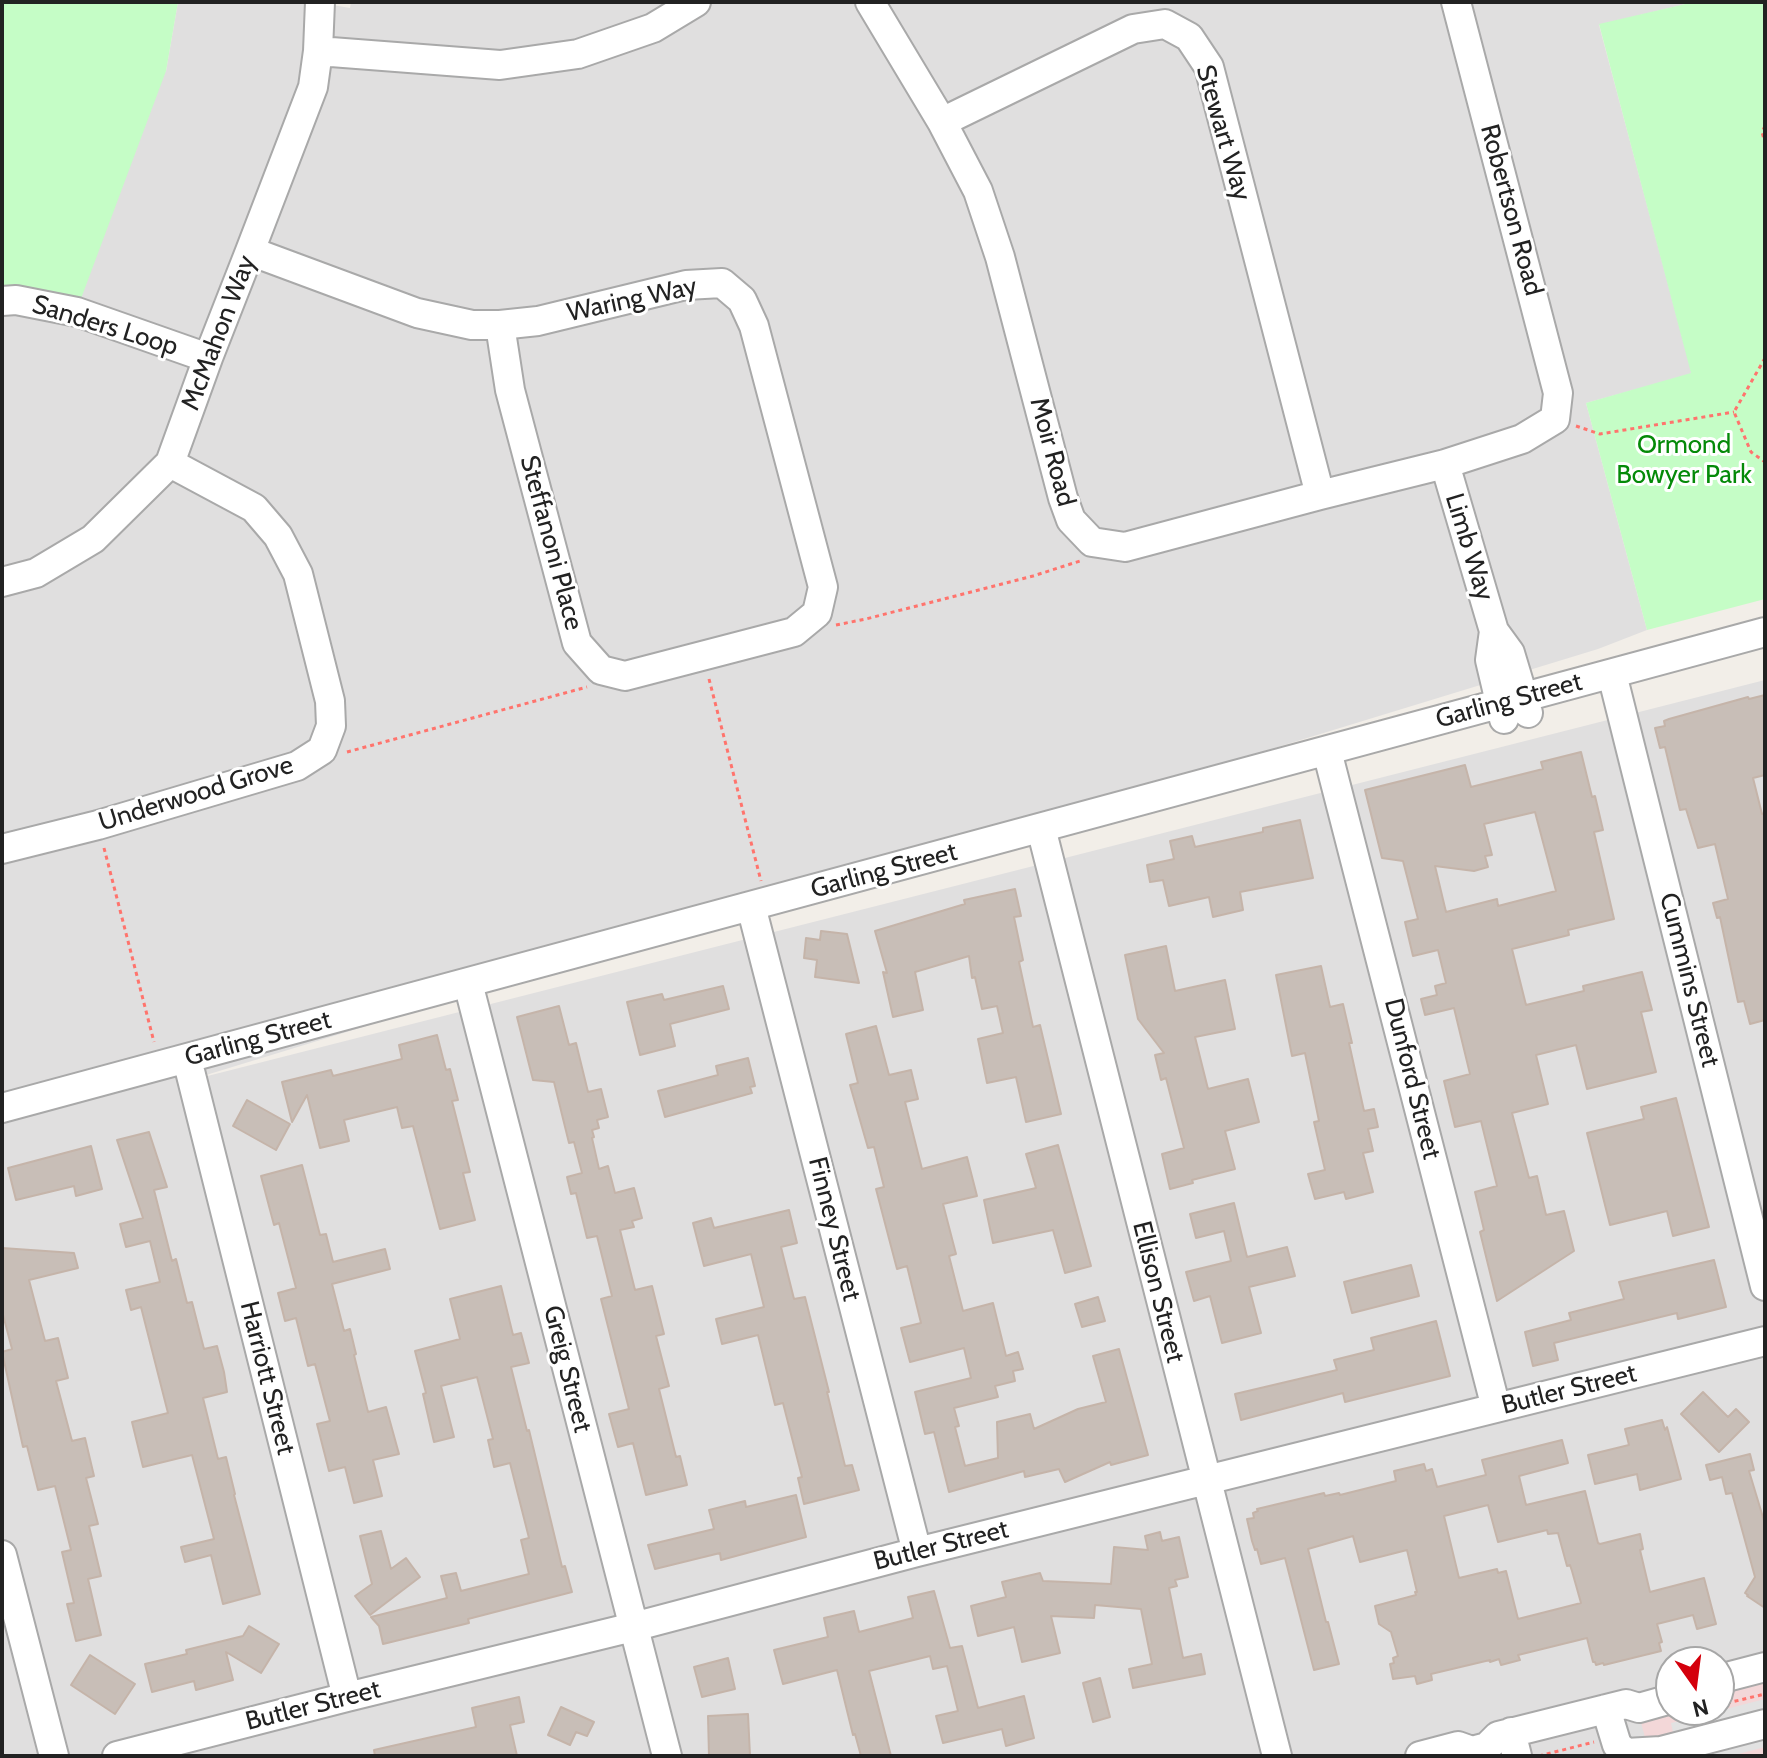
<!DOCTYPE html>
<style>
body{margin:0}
#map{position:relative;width:1767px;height:1758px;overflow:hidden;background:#f2eee8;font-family:Cabin,sans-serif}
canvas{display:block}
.frame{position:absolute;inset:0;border:4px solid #222;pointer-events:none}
.north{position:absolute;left:1655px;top:1646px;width:80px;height:80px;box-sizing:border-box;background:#fff;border:2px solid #a7a7a7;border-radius:50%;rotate:166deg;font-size:22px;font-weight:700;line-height:32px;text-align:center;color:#222}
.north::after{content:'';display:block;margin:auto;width:28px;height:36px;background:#d4000c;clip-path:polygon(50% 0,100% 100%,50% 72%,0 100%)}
</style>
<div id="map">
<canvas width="1767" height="1758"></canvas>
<div class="frame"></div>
<div class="north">N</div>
</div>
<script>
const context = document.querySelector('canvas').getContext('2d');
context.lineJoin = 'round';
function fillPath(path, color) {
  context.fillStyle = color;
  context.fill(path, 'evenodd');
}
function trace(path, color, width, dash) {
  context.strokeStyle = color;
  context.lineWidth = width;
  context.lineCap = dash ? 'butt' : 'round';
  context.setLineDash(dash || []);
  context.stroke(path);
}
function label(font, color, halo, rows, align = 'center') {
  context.font = font + ' Cabin,sans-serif';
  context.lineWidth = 6;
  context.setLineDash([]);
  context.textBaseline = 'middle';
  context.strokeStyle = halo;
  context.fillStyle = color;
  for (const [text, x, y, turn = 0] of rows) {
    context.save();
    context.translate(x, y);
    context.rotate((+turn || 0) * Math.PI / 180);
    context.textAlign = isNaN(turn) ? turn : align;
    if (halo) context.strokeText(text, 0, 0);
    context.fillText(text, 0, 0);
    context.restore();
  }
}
const residential = new Path2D(`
 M178 2H315L350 8 351 2H1694L1599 25 1692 374 1586 403 1647 630 1598 649 180 1083 1765 680V1756H2V291L166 71ZM1671 1662H1719V1710H1671Z`);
const commercial = new Path2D(`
 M1765 1683V1756H1650L1639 1715 1671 1710H1719V1695Z`);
const park = new Path2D(`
 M2 2H178L166 71 79 304 2 291Z
 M1694 2H1765V599L1647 630 1586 403 1691 373 1599 24Z`);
const parking = new Path2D(`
 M1765 1699V1714L1674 1737 1671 1723Z
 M1765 1734V1747L1731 1756H1681Z`);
const building = new Path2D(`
 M1765 695V775L1753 778 1762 814 1765 813V1020L1750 1024 1744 1001 1738 1002 1720 917 1717 918 1713 903 1728 899 1715 844 1698 848 1686 809 1680 810 1665 747 1660 748 1655 728 1665 726 1664 721 1669 719 1748 697 1749 699Z
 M1581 752 1592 797 1595 796 1603 830 1594 832 1614 919 1568 930 1569 935 1512 949 1526 1005 1584 991 1583 986 1642 972 1652 1010 1641 1012 1656 1072 1587 1089 1576 1045 1536 1055 1548 1104 1512 1113 1529 1178 1537 1176 1546 1215 1564 1211 1574 1251 1497 1301 1480 1232 1484 1230 1475 1192 1497 1186 1481 1121 1455 1127 1444 1081 1470 1074 1454 1008 1425 1015 1421 999 1437 995 1435 986 1446 983 1438 950 1413 956 1405 922 1418 919 1403 861 1382 858 1365 790 1465 765 1471 787 1543 769 1541 762ZM1535 812 1556 891 1498 906 1497 899 1446 912 1435 866 1474 871 1488 867 1485 856 1492 855 1484 824Z
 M1300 820 1313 878 1240 892 1243 910 1213 917 1209 897 1169 906 1163 880 1150 882 1147 865 1174 859 1170 841 1192 836 1195 847 1263 832V828Z
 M1015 889 1021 916 1014 917 1023 960 1019 962 1033 1027 1040 1025 1061 1114 1026 1122 1016 1077 987 1083 978 1039 1003 1033 997 1006 982 1009 975 977 972 978 969 956 915 972 923 1010 893 1017 883 972 887 973 875 931 965 904 964 900Z
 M821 931 847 934 859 983 815 977 817 960 804 958 806 938 820 940Z
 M1166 946 1175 991 1225 980 1235 1029 1195 1037 1208 1089 1248 1079 1259 1122 1225 1131 1235 1169 1192 1180 1193 1183 1170 1189 1162 1154 1184 1148 1166 1078 1161 1080 1155 1055 1164 1053 1138 1019 1125 955Z
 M1321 966 1330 1007 1343 1004 1352 1043H1349L1364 1111 1374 1109 1378 1127 1368 1129 1373 1151 1363 1153 1373 1192 1346 1199 1344 1192 1315 1199 1308 1174 1325 1170 1314 1122 1319 1121 1305 1053 1292 1056 1276 975Z
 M723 986 729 1009 670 1024 675 1046 640 1055 627 1002 662 994 664 1000Z
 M559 1006 569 1045 576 1043 588 1092 601 1089 608 1117 597 1120 599 1128 592 1130 594 1137 592 1138 599 1169 608 1166 615 1193 634 1188 642 1218 632 1221 634 1227 620 1230 635 1290 652 1286 664 1334 656 1336 669 1386 659 1389 676 1457 680 1456 687 1485 646 1495 633 1443 618 1447 609 1414 629 1409 601 1299 612 1296 597 1236 587 1238 576 1193 571 1194 567 1177 582 1173 574 1142 569 1143 554 1082 533 1080 517 1017Z
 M876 1026 889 1075 911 1070 918 1099 905 1102 922 1169 967 1157 977 1196 943 1204 956 1254 949 1256 963 1311 993 1303 1006 1356 1018 1352 1023 1369 1013 1371 1015 1381 995 1386 998 1397 954 1408 959 1426 955 1427 965 1466 998 1458 997 1422 1030 1414 1034 1429 1078 1409 1106 1402 1093 1356 1119 1349 1148 1455 1111 1465 1110 1462 1065 1482 1059 1469 1025 1477 1024 1471 949 1492 934 1432 925 1434 915 1392 971 1378 964 1348 910 1362 901 1328 921 1323 907 1266 897 1269 876 1189 884 1187 874 1147 868 1148 850 1085 858 1083 846 1034Z
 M437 1035 446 1070 450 1069 458 1100 452 1101 470 1172 463 1173 475 1220 440 1229 413 1126 402 1128 397 1107 344 1120 349 1141 320 1148 307 1095 292 1122 282 1082 331 1070 333 1076 402 1059 399 1045Z
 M748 1058 755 1086 750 1087 752 1093 665 1117 658 1091 718 1075 716 1066Z
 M1676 1098 1709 1227 1673 1236 1667 1211 1610 1225 1587 1133 1644 1119 1641 1107Z
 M247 1100 290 1124 276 1150 233 1126Z
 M149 1132 167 1187 154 1190 172 1261 176 1259 187 1303 192 1302 204 1349 217 1346 224 1372 227 1392 203 1398 218 1459 226 1457 235 1494 234 1495 260 1594 223 1604 211 1555 185 1562 181 1547 214 1539 192 1455 143 1467 132 1422 168 1413 141 1307 131 1310 126 1290 160 1282 150 1241 126 1247 120 1224 143 1218 117 1140Z
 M1058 1145 1091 1266 1065 1273 1053 1230 993 1243 984 1200 1036 1188 1026 1154Z
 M91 1146 102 1189 76 1196 74 1186 16 1200 8 1168Z
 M302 1165 320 1235 326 1234 333 1262 385 1249 390 1269 332 1284 344 1331 350 1329 356 1354 354 1355 368 1412 386 1407 399 1454 373 1460 382 1496 354 1503 345 1467 329 1471 317 1424 330 1421 315 1364 308 1366 296 1318 285 1321 278 1293 296 1288 279 1223 274 1225 261 1176Z
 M1234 1203 1247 1257 1287 1247 1295 1276 1249 1287 1261 1333 1222 1343 1210 1296 1194 1301 1186 1272 1231 1261 1224 1231 1196 1238 1190 1214Z
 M789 1210 797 1243 781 1247 794 1299 805 1297 829 1392H827L845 1466 852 1465 859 1490 804 1504 798 1478 802 1477 783 1403 775 1405 758 1335 722 1344 716 1319 764 1307 751 1254 704 1266 693 1223 711 1218 714 1228Z
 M2 1248 74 1253 78 1268 29 1280 45 1341 58 1338 68 1378 56 1381 72 1441 85 1438 94 1476 86 1478 98 1524 89 1526 101 1576 88 1579 101 1635 76 1641 67 1604 74 1603 62 1552 71 1550 55 1486 38 1490 27 1446 23 1447 2 1352 12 1349 2 1311Z
 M1714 1260 1726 1307 1678 1319 1677 1313 1554 1343 1558 1360 1533 1366 1525 1332 1571 1320 1569 1313 1624 1299 1619 1282Z
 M1411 1265 1419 1296 1352 1313 1344 1282Z
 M501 1286 513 1335 521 1333 529 1363 511 1367 527 1431 529 1430 562 1567 565 1566 572 1592 468 1619 469 1623 383 1644 379 1626 371 1617 447 1598 441 1576 456 1573 461 1591 529 1574 521 1540 529 1538 510 1463 494 1467 488 1440 493 1439 477 1377 441 1386 454 1437 434 1442 423 1394 426 1393 415 1351 460 1339 450 1299Z
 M1098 1297 1105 1321 1082 1327 1075 1304Z
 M1436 1321 1450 1376 1345 1402 1343 1393 1241 1420 1235 1394 1337 1370 1334 1360 1374 1350 1371 1338Z
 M1703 1392 1728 1417 1736 1409 1749 1422 1719 1452 1681 1414Z
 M1662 1420 1665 1430 1667 1427 1681 1479 1640 1490 1637 1474 1595 1484 1588 1455 1629 1445 1625 1429Z
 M1562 1440 1568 1463 1519 1476 1526 1505 1585 1491 1598 1543 1600 1544 1640 1534 1643 1549 1640 1550 1650 1592 1704 1578 1716 1624 1697 1629 1693 1615 1657 1624 1662 1642 1659 1643 1661 1651 1604 1665 1603 1663 1596 1665 1595 1662H1593L1587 1638 1518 1655 1520 1660 1501 1665 1499 1659 1490 1662V1660L1431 1674 1432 1680 1417 1684 1415 1676 1393 1679 1390 1664 1394 1663 1393 1658 1398 1656 1391 1632 1379 1624 1375 1606 1416 1595 1415 1592H1417L1407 1550 1360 1562 1353 1536 1308 1549 1326 1622H1328L1339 1664 1314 1670 1285 1558 1261 1564 1257 1549 1255 1550 1252 1541 1247 1519 1254 1518 1253 1513 1258 1511 1257 1509 1324 1493 1325 1496 1339 1493 1340 1495 1396 1481 1394 1471 1424 1464 1426 1471 1432 1469 1437 1487 1486 1475 1482 1460ZM1488 1505 1498 1542 1547 1530 1548 1534 1558 1533 1567 1566 1570 1565 1572 1571 1581 1603 1518 1619 1506 1571 1498 1573 1497 1569 1459 1578 1444 1516Z
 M1750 1454 1754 1470 1749 1471 1765 1524V1608L1747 1596 1748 1595 1745 1593 1755 1577 1732 1493 1726 1494 1722 1477 1710 1480 1706 1465Z
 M796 1495 806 1537 721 1560 720 1553 655 1569 648 1545 714 1529 709 1510 745 1501 746 1507Z
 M381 1531 391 1569 406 1558 420 1577 370 1615 355 1596 372 1584 360 1536Z
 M1160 1532 1162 1541 1179 1537 1188 1577 1175 1580 1177 1586 1169 1588 1183 1658 1201 1654 1205 1674 1133 1688 1129 1669 1152 1664 1141 1609 1095 1605 1094 1618 1051 1616 1060 1653 1022 1662 1014 1627 978 1636 971 1606 1006 1597 1002 1582 1040 1573 1043 1581 1111 1584 1114 1547 1148 1550 1145 1536Z
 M934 1591 950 1648 962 1646 978 1708 1024 1696 1034 1738 1006 1746 1002 1729 943 1743 936 1716 958 1711 947 1666 933 1669 930 1656 869 1671 891 1756H861L855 1734 853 1735 837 1670 783 1684 774 1650 828 1637 824 1618 854 1611 859 1632 913 1618 908 1597Z
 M249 1626 279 1644 261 1673 226 1652 233 1680 196 1690 194 1681 152 1692 145 1664 187 1654 186 1650 243 1636Z
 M90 1655 135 1684 115 1714 71 1685Z
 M728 1658 735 1689 702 1697 694 1667Z
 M1100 1678 1110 1717 1093 1722 1083 1683Z
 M519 1697 524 1722 510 1725 517 1756H375L374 1750 476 1727 472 1708Z
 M561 1707 594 1722 587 1736 576 1732 570 1745 548 1735Z
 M748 1714 750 1756H709L708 1716Z`);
const path = new Path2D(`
 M1765 126 1762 132 1765 143
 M1765 358 1734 412 1751 452 1765 462
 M1576 426 1600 434 1734 412
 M836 625 866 619 1033 576 1080 561
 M709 679 761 881
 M347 752 587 687
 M104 848 154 1042
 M1719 1705 1765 1694
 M1689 1713 1701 1710
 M1539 1756 1594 1742`);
const minor = new Path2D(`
 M870 2 942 122 978 191 1000 257 1063 498 1071 520 1092 542 1125 547 1320 495 1445 464 1522 439 1555 419 1558 393 1456 2
 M318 51 500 65 578 54 653 28 696 2
 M942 122 1133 29 1165 24 1189 37 1209 67 1320 495
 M250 251 417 313 472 325H500L538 321 686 285 722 283 742 300 754 326 823 587 817 613 794 632 625 676 601 670 577 643 510 390 500 325
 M2 301 16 300 77 312 208 358
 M1445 464 1494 631 1510 653 1528 713
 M2 582 36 573 93 539 170 463 208 358 250 251 313 87 318 51 320 2
 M1494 631 1490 660 1504 719
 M1612 674 1765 1286
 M1327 751 1496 1408
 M1041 828 1277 1756
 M2 849 98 825 297 766 322 750 331 726 330 701 298 574 278 536 254 508 170 463
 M751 906 917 1552
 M468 983 667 1756
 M187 1059 347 1697
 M2 1108 1765 632
 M2 1555 54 1756
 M1719 1679 1765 1667
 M1606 1709 1617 1745 1626 1753 1661 1751 1765 1724
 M1511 1732 1517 1756
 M117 1756 347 1697 633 1627 917 1552 1765 1341
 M1420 1756 1458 1746 1472 1751 1487 1747 1498 1736 1626 1704 1639 1708 1671 1699`);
const streetNames = [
 ["Stewart Way",1223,133,74],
 ["Robertson Road",1511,210,75],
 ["Waring Way",632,300,-12],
 ["Sanders Loop",105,326,17],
 ["McMahon Way",219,333,-69],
 ["Moir Road",1052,452,75],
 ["Steffanoni Place",551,543,75],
 ["Limb Way",1469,547,73],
 ["Garling Street",1509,701,-15],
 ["Underwood Grove",196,794,-17],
 ["Garling Street",884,871,-15],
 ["Cummins Street",1689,980,76],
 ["Garling Street",258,1039,-15],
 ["Dunford Street",1412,1079,76],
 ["Finney Street",834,1229,76],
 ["Ellison Street",1158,1292,76],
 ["Greig Street",567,1369,76],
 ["Harriott Street",267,1378,76],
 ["Butler Street",1569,1390,-14],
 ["Butler Street",941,1546,-14],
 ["Butler Street",313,1706,-14]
];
const parkNames = [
 ["Ormond",1684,445],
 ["Bowyer Park",1684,475]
];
fillPath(residential, '#e0dfdf');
fillPath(commercial, '#f3d7d8');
fillPath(park, '#c5fdc6');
fillPath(parking, '#e2e2e2');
fillPath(building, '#c8beb7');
trace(building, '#c5b4a9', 2);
trace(minor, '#a9a9a9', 32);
trace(path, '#ff746d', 3, [4, 4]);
trace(minor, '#fff', 28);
label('26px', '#222', '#fff', streetNames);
label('26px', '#058a09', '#fff', parkNames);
</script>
